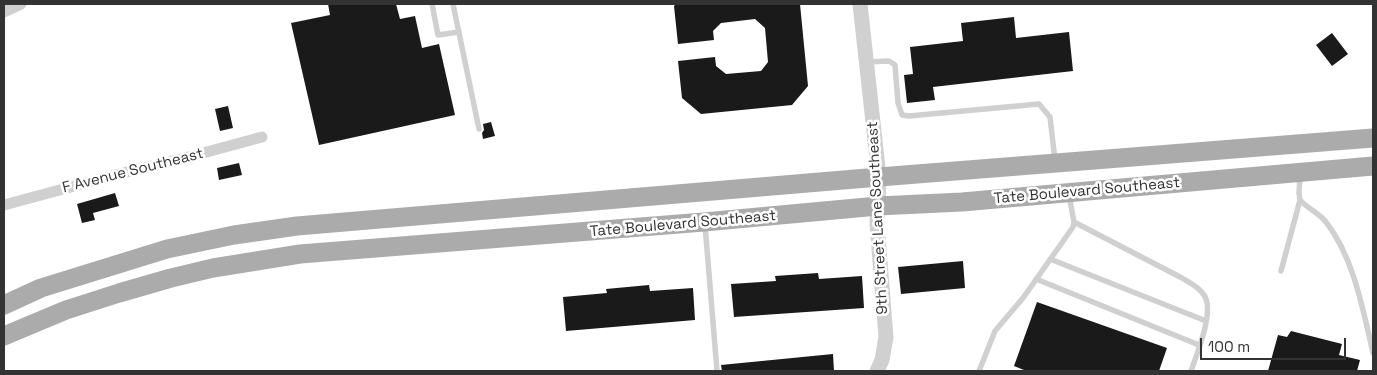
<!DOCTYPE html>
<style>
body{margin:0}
#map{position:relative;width:1377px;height:375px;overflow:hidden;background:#fff;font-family:"Space Grotesk",sans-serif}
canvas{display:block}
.frame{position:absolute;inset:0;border:5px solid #333;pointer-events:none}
.scale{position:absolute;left:1200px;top:338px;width:146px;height:22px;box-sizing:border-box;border:2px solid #333;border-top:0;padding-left:6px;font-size:15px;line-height:18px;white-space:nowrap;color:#333;-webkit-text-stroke:4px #fff;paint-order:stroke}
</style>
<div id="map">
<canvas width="1377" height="375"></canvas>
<div class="frame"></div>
<div class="scale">100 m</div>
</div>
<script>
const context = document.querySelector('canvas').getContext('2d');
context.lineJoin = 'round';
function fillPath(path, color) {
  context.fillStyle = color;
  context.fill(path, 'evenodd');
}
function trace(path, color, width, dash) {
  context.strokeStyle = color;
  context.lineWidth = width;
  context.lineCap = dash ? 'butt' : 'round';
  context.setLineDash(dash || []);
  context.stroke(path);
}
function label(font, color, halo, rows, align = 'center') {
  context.font = font + ' "Space Grotesk",sans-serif';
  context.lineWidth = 5;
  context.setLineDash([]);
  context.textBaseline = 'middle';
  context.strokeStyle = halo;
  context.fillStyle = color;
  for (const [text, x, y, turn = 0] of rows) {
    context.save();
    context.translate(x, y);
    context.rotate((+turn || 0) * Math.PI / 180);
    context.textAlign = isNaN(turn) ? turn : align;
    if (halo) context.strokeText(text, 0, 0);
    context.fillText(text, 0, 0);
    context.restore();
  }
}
const building = new Path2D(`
 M328 4H396L400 19 415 16 422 48 439 44 455 115 319 145 291 23 330 15Z
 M676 4H800L808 86 792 105 701 114 682 98 678 61 715 57 716 66 726 74 761 71 768 62 765 28 755 19 721 23 713 31 714 40 678 44 674 6Z
 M1014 17 1016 38 1069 32 1073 71 933 87 935 100 907 103 904 75 913 74 910 47 963 41 961 23Z
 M1332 33 1348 54 1332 66 1316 45Z
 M228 106 233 128 220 131 215 109Z
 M491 122 495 136 483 139 482 133 484 130 483 124Z
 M239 163 242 175 219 180 217 168Z
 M115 193 119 206 93 213 95 220 82 223 77 204Z
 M963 261 965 288 901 294 898 267Z
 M818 273 819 279 862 276 864 308 734 317 731 284 776 281 775 276Z
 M649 285 650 291 693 288 695 320 566 331 563 297 607 293 606 289Z
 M1037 302 1167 348 1159 371H1024V370L1014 366Z
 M1291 331 1342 344 1339 355 1360 360 1357 371H1268L1278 335 1287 337Z
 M833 354 834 371H722L721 365Z`);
const service = new Path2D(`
 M432 4 438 35 459 32
 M453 4 479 129
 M867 62 889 61 895 65 898 103 902 115 909 116 1039 104 1050 117 1055 160
 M1300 200C1308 209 1319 213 1326 222 1354 258 1363 310 1373 353
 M1074 222 1182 278C1190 283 1199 287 1204 295 1215 310 1197 354 1191 371
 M705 225 717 371
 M1050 259 1206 321
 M1281 271 1300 200 1299 193 1300 176
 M1036 279 1199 345
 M979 371 995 331 1023 298 1073 227 1074 222 1069 195`);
const minor = new Path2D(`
 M4 12 21 4
 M4 205 119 174 181 159 262 137`);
const tertiary = new Path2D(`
 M860 4 879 177 877 224 886 337 882 360 877 371`);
const primary = new Path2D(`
 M4 305 41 288 167 249 234 235 297 226 879 177 1373 138
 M4 336 66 310 119 293 171 278 213 268 300 254 704 222 878 206 962 202 1373 166`);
const streetNames = [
 ["F Avenue Southeast",133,171,-14],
 ["Tate Boulevard Southeast",1087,191,-5],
 ["9th Street Lane Southeast",878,218,-93],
 ["Tate Boulevard Southeast",683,224,-5]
];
fillPath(building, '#1a1a1a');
trace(service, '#d0d0d0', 5.5);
trace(minor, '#d0d0d0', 11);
trace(tertiary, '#d0d0d0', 15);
trace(primary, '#ababab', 19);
label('15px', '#333', '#fff', streetNames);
</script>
